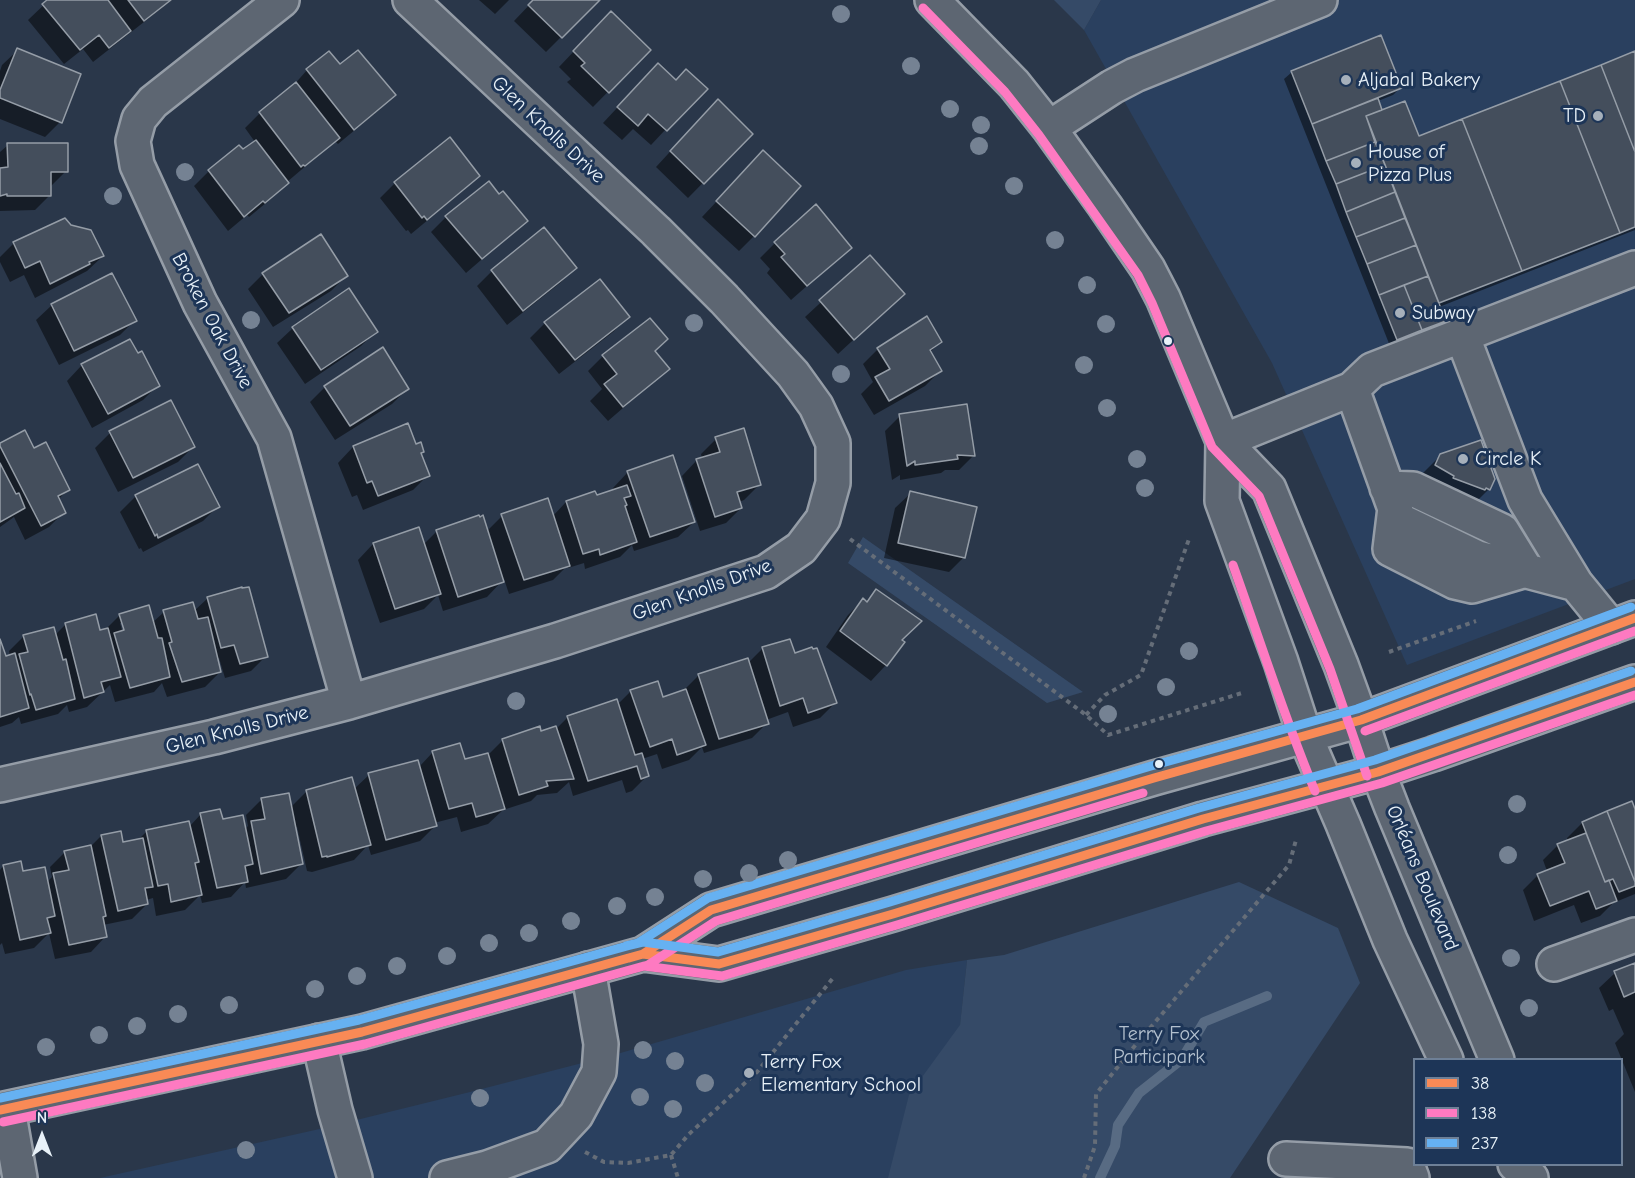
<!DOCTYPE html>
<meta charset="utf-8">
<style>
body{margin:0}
#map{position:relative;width:1635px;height:1178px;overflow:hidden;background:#2a374a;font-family:"Comic Neue",sans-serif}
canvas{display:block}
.legend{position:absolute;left:1413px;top:1058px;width:210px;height:108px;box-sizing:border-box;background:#1d3557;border:2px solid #6e8097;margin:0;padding:8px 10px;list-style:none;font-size:18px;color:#e8f1f8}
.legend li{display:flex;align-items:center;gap:12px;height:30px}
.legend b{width:30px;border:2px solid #6e8097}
.north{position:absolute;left:12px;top:1106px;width:60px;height:60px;-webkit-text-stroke:4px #1d3557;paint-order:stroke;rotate:0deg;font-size:16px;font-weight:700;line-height:24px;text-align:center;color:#e8f1f8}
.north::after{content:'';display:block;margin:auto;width:21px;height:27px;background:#e8f1f8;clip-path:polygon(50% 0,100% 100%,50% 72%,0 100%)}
</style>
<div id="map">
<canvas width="1635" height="1178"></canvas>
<ul class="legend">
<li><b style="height:8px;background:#f98a56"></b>38</li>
<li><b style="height:8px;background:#fe7ac1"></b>138</li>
<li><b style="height:8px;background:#66b1f2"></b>237</li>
</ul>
<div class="north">N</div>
</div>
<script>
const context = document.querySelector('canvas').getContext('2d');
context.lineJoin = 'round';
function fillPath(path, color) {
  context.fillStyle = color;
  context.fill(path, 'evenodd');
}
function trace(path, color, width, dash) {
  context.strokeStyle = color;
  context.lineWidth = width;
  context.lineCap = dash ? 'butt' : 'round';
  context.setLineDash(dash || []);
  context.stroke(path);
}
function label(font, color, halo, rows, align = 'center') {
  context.font = font + ' "Comic Neue",sans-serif';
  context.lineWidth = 6;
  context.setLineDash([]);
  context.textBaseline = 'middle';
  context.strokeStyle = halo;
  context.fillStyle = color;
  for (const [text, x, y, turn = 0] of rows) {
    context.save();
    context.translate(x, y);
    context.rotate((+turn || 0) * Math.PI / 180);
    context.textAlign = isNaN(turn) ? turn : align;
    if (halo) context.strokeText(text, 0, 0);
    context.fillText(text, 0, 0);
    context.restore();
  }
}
const built = new Path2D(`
 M1101 0H1635V579L1407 665 1272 363 1084 30Z
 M967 960 944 1178H100L324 1128 470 1092 617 1054 906 970Z`);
const green = new Path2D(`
 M1054 0H1101L1084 30Z
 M863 537 1083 692 1047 703 848 563Z
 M1239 882 1338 928 1360 983 1230 1178H888L909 1095 960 1025 967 960 1004 955Z`);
const shadow = new Path2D(`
 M49 0H172L93 62 83 49 64 64 28 20Z
 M479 0H509L495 14Z
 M534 0H598L546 52 514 21Z
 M596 28 649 50 593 107 567 82 571 79 559 67Z
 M18 50 60 122 45 137 0 119V71L2 65Z
 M1635 53V230L1439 307 1444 320 1437 328 1390 346 1284 79 1292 72 1400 88 1393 95 1378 101 1382 112 1418 138Z
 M339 66 394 95 379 110 338 144 335 141 287 182 272 198 249 217 247 215 228 231 194 186 209 171 255 142 245 128 260 113 293 86 307 70Z
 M643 80 681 113 651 145 633 129 622 140 603 123Z
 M703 116 751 134 688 198 656 167Z
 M8 145 66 171 51 186 50 195 35 210 0 211V152Z
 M748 168 754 236 739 251 702 217Z
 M478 176 463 191 411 234 408 230 406 231 380 198 395 183Z
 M499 196 526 221 466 273 431 232 446 217Z
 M64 219 103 256 87 271 35 298 24 275 10 282 0 262V257L14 243Z
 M775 243 850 248 791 300 767 273 770 269 760 258Z
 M870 257 903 294 838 354 805 317Z
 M575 268 560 283 507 325 477 286 492 271Z
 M263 274 346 276 331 291 273 327 248 289Z
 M599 281 628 317 613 332 559 374 530 338 545 323Z
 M52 305 135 320 120 335 59 365 36 320Z
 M293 328 376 331 361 346 305 384 277 343Z
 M940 342 930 352 940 371 925 386 874 415 861 394 873 382 863 364 878 349Z
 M603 356 668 369 608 421 590 401 602 389 588 371Z
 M82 365 158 385 143 400 92 428 67 381Z
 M325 387 407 389 392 404 335 440 310 402Z
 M900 416 974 455 959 470H945L941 473 900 480V475L892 480 885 431Z
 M407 425 428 475 413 490 363 510 357 495 352 497 338 463 353 447Z
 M110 433 193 447 178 462 118 492 95 448Z
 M716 439 759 485 744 500 739 502 741 508 726 523 700 531 682 476 697 460 702 459 701 454Z
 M0 444 33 450 68 489 58 500 64 512 49 527 25 540 14 517 0 527Z
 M1441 455 1489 489 1470 508 1486 516 1452 589 1445 596 1405 578 1439 503 1418 478Z
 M198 466 218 506 203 521 143 552 141 548 139 549 120 512 136 496Z
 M628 472 694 522 678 537 634 551 632 545 620 557 585 569 584 563 568 568 567 566 553 580 509 594 504 579 487 597 443 611 438 595 424 609 380 623 358 560 373 544 418 529 423 545 437 531H487L502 516 552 517 566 502 595 493 596 496 614 491 613 488Z
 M911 493 964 557 949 572 884 558 895 508Z
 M876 591 900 640 886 665 871 681 826 647 848 615 863 600 865 602Z
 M208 598 266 656 251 671 225 678 219 658 216 659 220 672 205 687 167 697 162 683 154 692 115 702 110 685 87 707 69 712 67 705 58 714 21 724 19 717 12 723 0 727V640L5 657 10 656 9 651 24 636 55 635 66 624 99 632 104 631 120 615 152 623 164 612 194 611ZM120 623H123L127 637 124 638Z
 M789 640 794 655 835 703 820 718 793 727 788 712 766 720 767 723 752 738 704 753 702 747 689 760 662 769 657 754 642 759 647 776 632 791 626 793 622 780 573 796 569 782 557 793 537 795 531 801 503 810 488 824 461 832 457 817 434 823 435 826 420 841 371 855 368 845 354 860 312 872 307 871 297 827 294 828 301 864 286 879 246 888 245 882 231 897 202 903 200 895 185 910 156 916 153 898 146 900 147 904 132 919 103 925 106 936 91 952 55 959 49 933 34 948 5 954 2 943 0 945V870L3 866 47 882 52 877 50 867 65 852 91 846 101 836 120 833 122 844 137 841 147 831 189 827 201 814 244 830 248 826 246 815 261 800 287 795 290 808 307 791 354 789 369 775 419 767 433 752 464 759 487 756 503 740 556 729 568 717 617 705 631 691 662 699 684 690 699 675 748 663 762 649Z
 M1631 803 1635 814V894L1613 903 1600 916 1581 923 1574 905 1534 921 1523 890 1538 875 1547 871 1543 860 1558 845 1568 841 1567 838 1582 823Z
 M1635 964V1092L1615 1043 1624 1034 1613 1009 1609 1011 1599 988 1615 973Z`);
const stream = new Path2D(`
 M1100 1178 1115 1146 1118 1125 1139 1093 1182 1059 1204 1022 1267 996`);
const building = new Path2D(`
 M47 0H108L131 31 109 48 99 35 80 50 42 4Z
 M128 0H171L144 21Z
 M533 0H600L562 38 528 5Z
 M611 11 651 50 609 93 581 66 585 63 573 51Z
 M1381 35 1402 88 1312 124 1291 71Z
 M17 48 81 74 62 123 0 98V90Z
 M358 50 396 95 354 130 306 69 329 51 340 64Z
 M1635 51V152L1601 65Z
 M658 63 676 80 686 69 708 89 667 131 648 114 638 126 617 107Z
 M1601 65 1635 152V227L1620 233 1560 81Z
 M1560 81 1620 233 1522 271 1462 119Z
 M296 82 340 138 305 166 303 165 301 167 259 112Z
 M1378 98 1382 110 1366 116 1375 142 1326 161 1312 124Z
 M718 99 753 134 704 184 670 151Z
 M1405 101 1419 136 1462 119 1522 271 1439 303 1366 116Z
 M450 137 480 176 427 220 424 216 422 218 394 182Z
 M256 140 289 183 265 203 263 201 244 217 208 170 239 145 243 149Z
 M1375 142 1385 165 1336 184 1326 161Z
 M7 143H68V172H51V196H7V194L0 196V168L8 167Z
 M763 150 801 186 755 237 716 201Z
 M1385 165 1395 192 1346 212 1336 184Z
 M489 181 499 194 503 191 528 221 482 259 445 216Z
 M1395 192 1405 218 1356 237 1346 212Z
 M816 204 852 248 807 286 781 257 785 254 774 242Z
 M65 218 71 225 91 230 104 256 89 262 90 264 50 284 40 261 25 268 13 242Z
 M1405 218 1416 245 1367 264 1356 237Z
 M544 227 577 268 523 311 491 270Z
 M321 234 348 276 289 313 262 273Z
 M1416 245 1428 276 1379 295 1367 264Z
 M870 255 905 294 854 340 819 300Z
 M112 273 137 321 74 351 51 304Z
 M1428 276 1446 321 1422 330 1404 285Z
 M600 279 630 317 575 360 544 322Z
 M1404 285 1422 330 1397 340 1379 295Z
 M349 288 378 332 321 370 292 327Z
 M927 316 942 342 930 350 942 371 889 401 875 377 890 369 877 348Z
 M650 318 668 339 655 351 670 369 623 407 604 384 617 374 602 355Z
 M130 339 138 353 142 351 160 386 108 414 81 364Z
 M383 347 409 389 350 426 324 386Z
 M171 400 195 447 133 478 109 431Z
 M967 404 975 456 957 455 958 459 915 465V461L907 466 899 414Z
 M408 423 416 444 421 442 424 452 421 453 430 476 378 496 372 481 367 483 353 446Z
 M744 428 761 485 737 492 742 508 715 517 696 459 720 452 715 437Z
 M25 430 34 448 46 442 70 490 58 496 66 513 41 526 0 446V443Z
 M1481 440 1495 479 1490 490 1486 488 1485 490 1453 478 1454 476 1435 465 1440 454Z
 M673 455 695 522 650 537 627 471Z
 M0 463 16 494 19 493 25 508 0 522Z
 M198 464 220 507 158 538 157 534 155 536 135 495Z
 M627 485 631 496 624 498 627 505 625 506 637 542 600 555 599 549 583 554 566 501 595 491 597 495Z
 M910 491 977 507 965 558 898 543Z
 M548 498 570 566 524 580 501 514Z
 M479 515 480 517 483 515 504 582 458 597 436 530Z
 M419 527 441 594 395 609 373 543Z
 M242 587V588L249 587 268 657 240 664 234 645 221 648 207 597Z
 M876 589 922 621 902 640 905 642 887 666 840 631 863 598 867 602Z
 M193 602 198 619 208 617 221 672 182 682 169 643 172 642 163 610Z
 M149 605 158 638H162L170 677 130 688 114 633 124 630 119 614Z
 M96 614 100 630 108 628 121 677 101 682 104 692 84 698 65 623Z
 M54 627 63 660 66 659 75 699 36 710 31 694 30 695 19 654 28 652 23 635Z
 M0 639 6 656 15 653 29 708 0 717Z
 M790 639 795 653 812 647 813 649 817 648 837 703 808 713 803 698 780 706 762 647Z
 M748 658 769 724 719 739 698 674Z
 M658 681 663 697 686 689 706 745 677 755 672 739 650 747 630 690Z
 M617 699 635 755 642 753 649 776 641 779 637 766 588 781 567 716Z
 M540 726 541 731 556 726 574 779 546 781 548 786 519 795 502 739Z
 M460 743 465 759 488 753 505 809 476 817 472 803 449 809 432 751Z
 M418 760 437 826 386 840 368 773Z
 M352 777 371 845 327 857V856L322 857 306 790Z
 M289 793 303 864 261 874 251 821 265 819 261 798Z
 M1632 801 1635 809V882L1607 811Z
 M220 809 223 819 243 815 253 864 245 866 248 882 217 888 200 813Z
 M1607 811 1635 882V886L1619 892 1613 879 1605 882 1582 822Z
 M189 821 199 862 195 863 202 895 171 902 168 884 158 886 146 830Z
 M121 831 123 842 143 838 153 887 145 888 148 904 118 911 101 835Z
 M1586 833 1605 882 1609 880 1617 901 1596 909 1589 891 1550 906 1537 874 1565 863 1557 844Z
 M91 845 106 916 103 917 107 937 69 945 53 873 69 870 64 851Z
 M21 861 23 871 45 867 55 916 47 918 51 933 20 940 3 865Z
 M1635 963V992L1624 997 1614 971Z`);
const path = new Path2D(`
 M850 539 1086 715 1108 735 1245 692
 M1389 652 1476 621
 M1086 715 1105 695 1141 675 1189 539
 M585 1152 604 1162 628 1163 671 1155 689 1134 757 1072 833 978
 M671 1155 678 1178
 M1084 1178 1095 1146 1096 1094 1133 1048 1289 865 1296 840`);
const minor = new Path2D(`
 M282 0 153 102 139 119 133 141 137 165 200 303 274 438 349 702
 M932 0 1014 84 1049 128 1105 206 1148 269 1163 298 1223 441 1269 489 1341 665 1361 720
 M1049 128 1112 87 1135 75 1320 0
 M1462 335 1525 500 1576 584
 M1352 389 1399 520 1478 558 1576 584 1611 627
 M1223 441 1352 389 1372 370 1635 268
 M1223 441 1222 501 1281 662 1305 736
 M1387 488 1413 489 1502 531 1526 570 1472 586 1455 582 1390 549 1395 508
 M0 785 214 737 349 702 555 641 766 572 801 548 823 519 833 483V443L816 406 793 374 724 299 656 231 410 0
 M1554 964 1635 935
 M319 1041 335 1110 355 1178
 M8 1109 20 1178
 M1286 1159 1407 1165 1412 1178
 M447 1178 487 1168 547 1146 576 1115 599 1072 601 1044 588 969`);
const major = new Path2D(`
 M1361 720 1378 772 1392 808 1497 1060
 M1305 736 1343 824 1390 940 1446 1060
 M643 954 719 964 893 914 1203 819 1378 772 1433 754 1635 682
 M0 1110 362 1032 643 954 711 910 1154 778 1361 720 1635 618
 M1515 1164 1531 1178`);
const bus1 = new Path2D(`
 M629 958 643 954 719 964 893 914 1203 819 1378 772 1635 682
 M0 1110 362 1032 643 954 711 910 1154 778 1361 720 1635 618`);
const bus2 = new Path2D(`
 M923 8 1005 92 1039 135 1138 275 1152 303 1212 447 1259 496 1330 669 1367 776
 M1233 565C1260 640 1284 717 1315 791
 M1365 731 1635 631
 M626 971 648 965 716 921 1143 793
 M3 1122 365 1044 644 966 722 976 897 925 1206 831 1382 783 1635 695`);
const bus3 = new Path2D(`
 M626 946 643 942 718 952 890 902 1199 808 1375 760 1631 671
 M0 1098 359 1020 638 943 708 898 1151 766 1357 709 1631 607`);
const trees = [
 [841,14],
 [911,66],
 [950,109],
 [981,125],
 [979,146],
 [185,172],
 [1014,186],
 [113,196],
 [1055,240],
 [1087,285],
 [251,320],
 [694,323],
 [1106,324],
 [1084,365],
 [841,374],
 [1107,408],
 [1137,459],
 [1145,488],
 [1189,651],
 [1166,687],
 [516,701],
 [1108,714],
 [1517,804],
 [1508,855],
 [788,860],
 [749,873],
 [703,879],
 [655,897],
 [617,906],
 [571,921],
 [529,933],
 [489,943],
 [447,956],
 [1511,958],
 [397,966],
 [357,976],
 [315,989],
 [229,1005],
 [1529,1008],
 [178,1014],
 [137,1026],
 [99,1035],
 [46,1047],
 [643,1050],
 [675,1061],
 [705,1083],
 [640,1097],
 [480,1098],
 [673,1109],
 [246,1150]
];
const markers = [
 [1346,80,6,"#a6b0bb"],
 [1598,116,6,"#a6b0bb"],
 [1356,163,6,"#a6b0bb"],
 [1400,313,6,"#a6b0bb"],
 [1168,341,5,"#e8f1f8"],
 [1463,459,6,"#a6b0bb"],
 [1159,764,5,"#e8f1f8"],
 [749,1073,6,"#a6b0bb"]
];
const poiNames = [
 ["Aljabal Bakery",1358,80],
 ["TD",1586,116,"right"],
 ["House of",1368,152],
 ["Pizza Plus",1368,175],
 ["Subway",1412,313],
 ["Circle K",1475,459],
 ["Terry Fox",761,1062],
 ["Elementary School",761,1085]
];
const streetNames = [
 ["Glen Knolls Drive",548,130,43],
 ["Broken Oak Drive",212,321,62],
 ["Glen Knolls Drive",702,590,-20],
 ["Glen Knolls Drive",237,730,-14],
 ["Orléans Boulevard",1422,878,67]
];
const parkNames = [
 ["Terry Fox",1159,1034],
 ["Participark",1159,1057]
];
fillPath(built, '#2a405f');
fillPath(green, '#354a67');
fillPath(shadow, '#0007');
trace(stream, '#586b83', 10);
fillPath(building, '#444e5c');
trace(building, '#959da7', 1.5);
trace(minor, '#959da7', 38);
trace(major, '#959da7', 38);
trace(path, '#656d78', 4, [4.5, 4.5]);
trace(minor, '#5d6672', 33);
trace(major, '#5d6672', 33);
trace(bus1, '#f98a56', 9);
trace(bus2, '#fe7ac1', 9);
trace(bus3, '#66b1f2', 9);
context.fillStyle = '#758293';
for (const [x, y] of trees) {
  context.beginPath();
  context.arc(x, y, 9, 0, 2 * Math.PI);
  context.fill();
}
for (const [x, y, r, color] of markers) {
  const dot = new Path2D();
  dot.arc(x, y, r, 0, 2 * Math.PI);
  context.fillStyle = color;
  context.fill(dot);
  trace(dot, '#1d3557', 2);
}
label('20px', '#e8f1f8', '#1d3557', poiNames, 'left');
label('20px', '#e8f1f8', '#1d3557', streetNames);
label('20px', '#b3c0ce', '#1d3557', parkNames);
</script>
